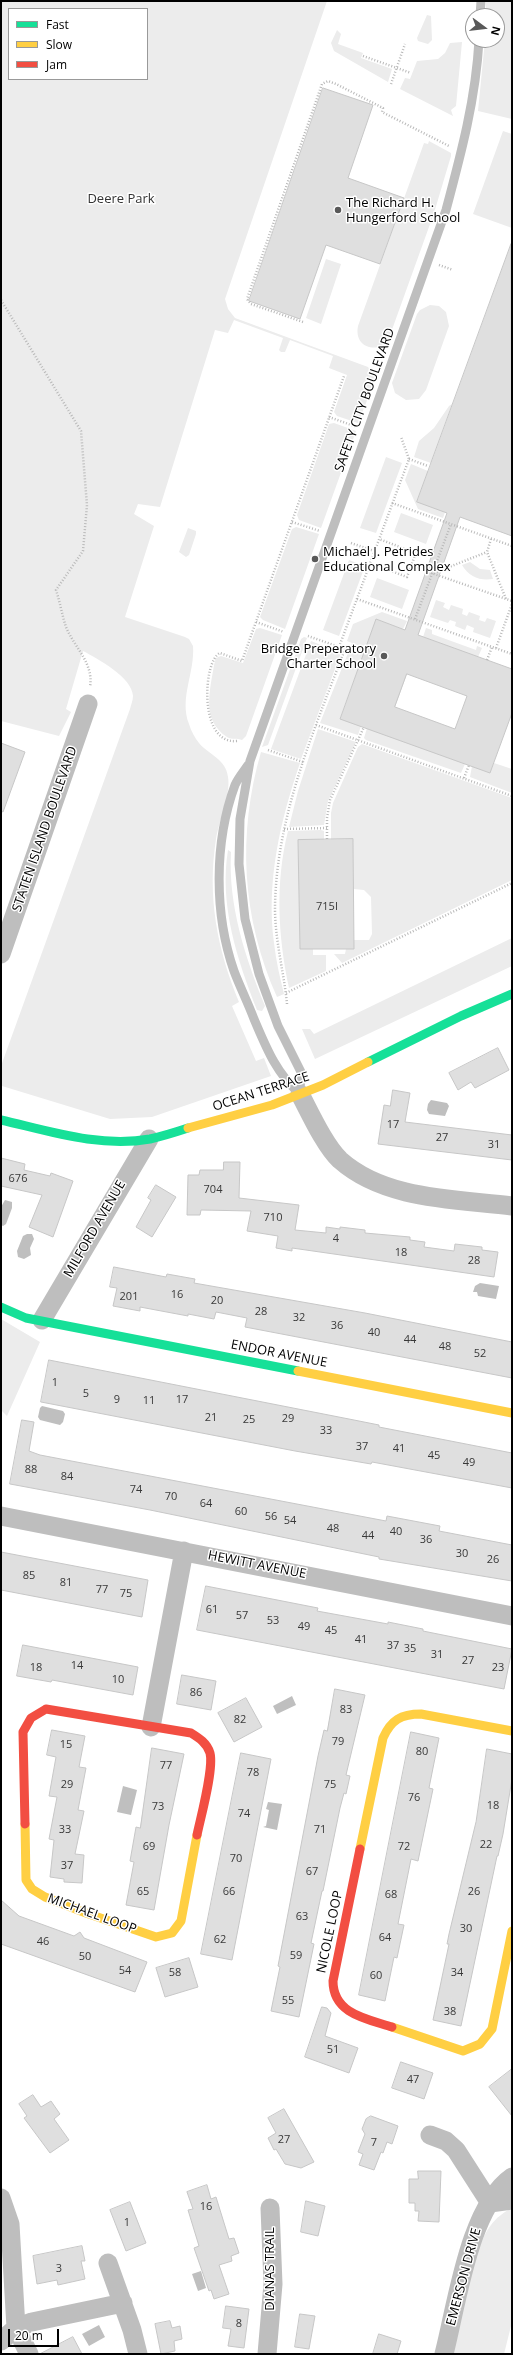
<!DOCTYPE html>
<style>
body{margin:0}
#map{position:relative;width:513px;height:2355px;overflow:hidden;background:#fff;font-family:"Open Sans",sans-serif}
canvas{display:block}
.frame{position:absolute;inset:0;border:2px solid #000;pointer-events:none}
.legend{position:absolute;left:8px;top:8px;width:140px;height:72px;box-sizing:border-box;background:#fff;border:1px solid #999;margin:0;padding:5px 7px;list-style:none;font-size:12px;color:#000}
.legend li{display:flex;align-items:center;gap:8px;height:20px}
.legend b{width:20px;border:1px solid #999}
.north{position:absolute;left:465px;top:8px;width:40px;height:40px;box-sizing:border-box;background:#fff;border:1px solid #999;border-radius:50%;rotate:105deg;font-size:11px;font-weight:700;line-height:16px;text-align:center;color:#000}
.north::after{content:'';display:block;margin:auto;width:14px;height:18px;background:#595959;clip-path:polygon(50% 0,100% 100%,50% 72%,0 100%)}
.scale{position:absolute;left:8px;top:2329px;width:51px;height:18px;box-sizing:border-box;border:2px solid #000;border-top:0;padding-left:5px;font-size:12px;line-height:14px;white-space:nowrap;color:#000;-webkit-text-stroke:3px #fff;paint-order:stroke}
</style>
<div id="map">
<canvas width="513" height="2355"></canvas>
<div class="frame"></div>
<ul class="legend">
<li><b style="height:5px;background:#16e098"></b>Fast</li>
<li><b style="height:5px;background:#ffcf43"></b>Slow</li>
<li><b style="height:5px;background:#f24e42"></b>Jam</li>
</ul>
<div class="north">N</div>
<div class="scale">20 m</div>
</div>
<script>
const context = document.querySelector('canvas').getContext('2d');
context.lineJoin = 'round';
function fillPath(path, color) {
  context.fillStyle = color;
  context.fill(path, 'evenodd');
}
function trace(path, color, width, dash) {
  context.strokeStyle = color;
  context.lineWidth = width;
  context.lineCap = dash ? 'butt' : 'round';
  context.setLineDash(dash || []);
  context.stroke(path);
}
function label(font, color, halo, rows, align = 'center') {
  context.font = font + ' "Open Sans",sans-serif';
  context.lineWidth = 3;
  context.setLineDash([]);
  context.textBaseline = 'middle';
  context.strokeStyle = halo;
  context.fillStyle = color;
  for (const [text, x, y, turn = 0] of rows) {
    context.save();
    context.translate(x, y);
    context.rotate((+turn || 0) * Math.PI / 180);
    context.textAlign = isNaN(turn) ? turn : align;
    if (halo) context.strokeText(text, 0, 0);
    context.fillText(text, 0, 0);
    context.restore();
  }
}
const green = new Path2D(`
 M1 1H327L225 299 228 309 235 318 368 367 374 377 370 393 358 423 337 416 334 412 347 375 329 368 333 356 290 340 285 352H281L279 350 283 338 234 320 228 333 215 330 160 507 138 504 134 514 154 526 125 617 185 637 189 639 193 646C195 673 179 698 189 724 191 731 195 738 199 743 209 755 226 759 228 777 231 794 219 821 216 839 207 896 217 949 239 1002L232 1006 256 1061 264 1058 271 1076 152 1117 110 1119 2 1086 1 1066 130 709C131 705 133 700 133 696 132 677 98 659 83 651L66 709 71 712 59 736 1 721ZM9 9H147V79H9Z
 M486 1H512V119L478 111 485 40H497V16H486Z
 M427 15 431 16 432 40 428 44 418 41 417 38Z
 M337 30 341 34 338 44 363 53 361 58 392 69 388 82 334 51 331 43Z
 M462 42 456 106 451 110 453 116 400 89 405 78 410 79 417 61 438 59 445 53 450 43Z
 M503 131 512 134V228L473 214Z
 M429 141 451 153V156L434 213 389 338 380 347C365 350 355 341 358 326L424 143 428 144Z
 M326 259 341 264 321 324 306 318Z
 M430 305 439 306 446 312 449 326 426 390 419 399 406 400 395 393 392 383 417 314 420 310Z
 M452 404 431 463 414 457 419 441 434 428 449 406Z
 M334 423 356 431 321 528 299 520 297 515 329 424Z
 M386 457 402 463 376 533 360 528Z
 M411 464 428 471 445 512 443 518 418 509 405 480Z
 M401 513 433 525 426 544 394 532Z
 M296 527 319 534 285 629 263 620 260 617 292 529Z
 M188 528 196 531V534L189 555 186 557 179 552Z
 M349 560 365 566 339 636 323 630Z
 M470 562 480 569 490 570 493 579C480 581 469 577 462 565Z
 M377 578 409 590 402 609 370 597Z
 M436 600 445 603 443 607 449 610 451 605 463 609 462 614 467 616 469 612 480 616 479 620 485 622 487 618 496 621 490 638 473 632 474 628 467 625 465 630 455 626 456 622 450 620 448 623 430 617Z
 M382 612 407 621 403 629 376 620 340 718 361 726 358 735 320 723 352 643 347 641 353 624Z
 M260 628 282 635 246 736 242 740C237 738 232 740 227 737 201 720 210 691 214 665L216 658 221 656 243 663 256 629Z
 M426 628 432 630V634L476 650 477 646 482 648 478 657 423 637Z
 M304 637 307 638 268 745 262 747 301 639Z
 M311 641 341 653 301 759 271 749Z
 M367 728 465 764 461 773 366 740 364 738Z
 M318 729 356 742 328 801 324 825 289 827 298 791Z
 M362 744 512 798V880L342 963 334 954H345L346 949H354V940H369L372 934 371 897 364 890 354 889 353 839 331 840V813L333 803 358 747Z
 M261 752 300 763C280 821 266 882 274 943 276 961 280 978 284 994L277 997C242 918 237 835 261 752Z
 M494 763 512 769V793L470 777 472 766 490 773Z
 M321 830 324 831V840H299L300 949H313V955H326V971L289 988C278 936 275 883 288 831Z
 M228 850 231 852C228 905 245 957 265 1006L262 1011 257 1010C237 959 219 905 228 850Z
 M512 938V966L315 1059 302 1029H310L314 1034Z
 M1 1319 40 1342 7 1416 1 1410Z
 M512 2208V2322L504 2354H453C461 2322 472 2249 491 2225 496 2218 504 2212 512 2208Z`);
const water = new Path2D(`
 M431 1100 447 1103 449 1106 445 1116 429 1114 427 1110 428 1104Z
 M5 1200 12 1202V1208L6 1224 3 1226 1 1225V1207Z
 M27 1234H32L34 1239 30 1248 31 1255 24 1259 18 1257 17 1251 23 1236Z
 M480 1283 499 1286 496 1299 478 1296 477 1292H473L475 1286Z
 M42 1406 63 1411 65 1414 63 1422 60 1425 40 1420 38 1417 40 1408Z
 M292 1696 296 1705 277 1714 273 1706Z
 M123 1786 137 1790 131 1815 117 1812Z
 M268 1802 282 1804 277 1830 263 1827 266 1826 269 1810 266 1809Z
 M201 2271 206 2288 198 2291 192 2274Z
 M99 2325 105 2337 89 2346 82 2334Z`);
const building = new Path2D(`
 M323 88 373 105 348 178 404 198 380 264 326 245 300 319 249 301Z
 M511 244 512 536 460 517 418 635 512 669V713L490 773 340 719 376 619 405 630 447 513 417 502ZM407 674 467 696 455 729 395 707Z
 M1 743 25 752 3 812 1 811Z
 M353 839 354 949H300L298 840Z
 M498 1048 509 1070 475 1088 471 1082 458 1090 449 1073Z
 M393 1090 410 1093 405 1122 512 1135V1160L378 1144 384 1105 390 1106Z
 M1 1158 25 1164 24 1170 50 1176 51 1173 73 1181 53 1237 29 1227 42 1195 1 1186Z
 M224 1162H240L239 1198 299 1205 295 1230 326 1233V1227L340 1229V1227L365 1230V1233L410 1237V1240L425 1242 424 1247 454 1251 455 1244 482 1247V1250L498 1252 494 1277 292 1248V1251L276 1248 278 1236 247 1231 251 1211 201 1210 200 1215H187L188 1175H199L200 1170H223Z
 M156 1185 176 1197 152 1237 136 1227 151 1200 148 1198Z
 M114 1267 166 1277 167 1274 195 1279 194 1283 365 1313 512 1342V1378L245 1327 247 1318 216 1312 214 1319 188 1314V1316L140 1307V1311L113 1306 117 1288 110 1287Z
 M49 1360 354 1420 379 1425V1427L512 1453V1488L372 1462 371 1464 295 1451 41 1402Z
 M22 1420 34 1422 29 1451 40 1455 386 1521 387 1516 440 1526 439 1531 512 1545V1581L379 1559V1557L150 1510 10 1484Z
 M1 1552 148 1580 142 1617 1 1590Z
 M206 1586 318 1608 317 1611 388 1624V1622L423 1629V1631L512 1649 504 1689 197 1630Z
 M23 1645 138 1667 133 1695 52 1680 51 1682 17 1676Z
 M182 1675 216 1681 211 1710 177 1704Z
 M335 1689 365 1695 346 1775 350 1776 346 1794 344 1793 340 1808 323 1891H322L311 1943 314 1944 299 2017 271 2011 280 1967 278 1966 318 1756 324 1730 327 1731Z
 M246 1698 262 1727 234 1742 218 1713Z
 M52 1730 85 1736 79 1767 86 1768 78 1810 84 1811 75 1854 84 1855 82 1883 64 1882V1879L50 1877 54 1840 49 1839 57 1797 49 1796 56 1757 47 1755Z
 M411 1732 439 1738 429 1788 433 1789 418 1861 411 1859 398 1924 404 1925 397 1958 394 1957 385 2001 359 1995Z
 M152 1748 184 1754 169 1825 154 1910 126 1905 134 1862 130 1861 136 1827 140 1828Z
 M487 1749 512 1754V1779L503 1834 498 1856H497L461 2026 433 2020 449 1944H447L449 1934 476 1822Z
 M241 1753 271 1759 232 1960 201 1954Z
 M1 1900 19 1916 74 1936 80 1932 84 1938 147 1962 135 1992 1 1944Z
 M189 1958 198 1987 165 1997 156 1968Z
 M322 2007 327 2008 331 2013 325 2036 358 2048 349 2073 305 2057Z
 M401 2062 433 2073 424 2099 392 2088Z
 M512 2069V2116L489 2087Z
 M33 2095 41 2107 51 2101 60 2114 54 2119 69 2140 50 2153 24 2118 27 2116 19 2104Z
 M284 2109 314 2162 301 2168 285 2164 276 2149 274 2150 268 2138 276 2133 268 2118Z
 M371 2116 398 2126 392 2144 387 2142 383 2153 381 2152 374 2170 359 2165 363 2154 358 2152 365 2134 362 2129 366 2119Z
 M418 2171H441L439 2222 418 2221 419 2211H415V2203H409V2179H418Z
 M207 2185 211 2199 216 2197 229 2239 234 2238 239 2253 231 2256 232 2261 219 2265 229 2294 214 2299 211 2290 209 2291 194 2248 199 2246 188 2210 193 2209 187 2192Z
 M306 2201 325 2206 318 2236 301 2232Z
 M130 2202 146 2243 126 2251 110 2210Z
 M82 2246 85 2261H81L85 2279 58 2285 57 2280 37 2284 33 2256Z
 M226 2306 249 2309 244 2348 228 2346 231 2329 223 2328Z
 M300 2314 315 2316 309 2349 295 2347Z
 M170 2321 172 2328 180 2326 182 2339 174 2341 175 2351 161 2354 155 2324Z
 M379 2334 401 2341 397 2354H373Z
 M73 2337 82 2354H40Z`);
const path = new Path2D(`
 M363 56 411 73
 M391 84 405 44
 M439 265 453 270
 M1 300 81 431 87 505 83 551 56 590C60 602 62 615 66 627 74 647 94 663 90 687
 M303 322 251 304 247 299 322 84 328 81 336 84 383 108 382 112 449 146
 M329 417 357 427
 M409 459 428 466
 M392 503 512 546
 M292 522 320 531
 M491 539 487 552 506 599
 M351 543 374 551
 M370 563 407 577 416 553 379 539
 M411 566 512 601
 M434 573 487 552
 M357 599 512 654
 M415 619 451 524
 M256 622 284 632
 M339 647 409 459 401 437
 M496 648 512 604
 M487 660 492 647
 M316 725 512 796
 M237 741C198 745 203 660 220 653L242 661 344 376
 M268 750 303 762
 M464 778 469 765
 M284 829 327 828
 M327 839V818L330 800 364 727
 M286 993 512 883
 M287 1004C284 972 275 941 275 908 276 817 313 733 345 649L308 636`);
const lane = new Path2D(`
 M480 16 481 1
 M248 765C244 771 238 778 235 785 214 842 214 914 234 971 240 987 248 1003 254 1019 266 1047 276 1073 299 1093
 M300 1093 301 1072 278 1026 259 974 245 919 239 864 240 819 250 761 446 210C461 154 476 98 479 40`);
const street = new Path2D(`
 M1 954 88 704
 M300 1094C310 1113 325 1146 340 1160 385 1200 455 1199 512 1206
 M42 1320 149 1139
 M1 1516 512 1616
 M151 1727 184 1551
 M430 2135 446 2141 456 2150 490 2203
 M1 2198 10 2224 16 2328 29 2354
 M490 2203 512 2200
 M108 2263 132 2330 138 2354
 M1 2341 16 2328 32 2322 123 2303
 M267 2354 273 2284 270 2208
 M444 2354C457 2304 469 2207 512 2177`);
const fast = new Path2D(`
 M368 1062 461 1016 512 994
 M1 1120C49 1131 100 1148 150 1139 163 1136 176 1132 188 1128
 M1 1307 26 1318 298 1371`);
const slow = new Path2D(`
 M188 1128 272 1105 323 1085 368 1062
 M298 1371 512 1413
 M25 1824 26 1880 32 1889 45 1897 86 1913 156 1937 172 1933 181 1921 197 1835
 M360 1849 383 1738C391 1720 401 1714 421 1714L512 1731
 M392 2027 463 2051 480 2044 492 2029 512 1931`);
const jam = new Path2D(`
 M46 1709 191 1733C199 1738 207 1743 210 1753 214 1769 201 1816 197 1835
 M25 1824 23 1732 31 1718 46 1709
 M360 1849 333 1981C333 2014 367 2019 392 2027`);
const markers = [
 [338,210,4,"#595959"],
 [315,559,4,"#595959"],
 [384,656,4,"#595959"]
];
const numberNames = [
 ["715I",327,907],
 ["17",393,1125],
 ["27",442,1138],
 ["31",494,1145],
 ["676",18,1179],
 ["704",213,1190],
 ["710",273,1218],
 ["4",336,1239],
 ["18",401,1253],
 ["28",474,1261],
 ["16",177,1295],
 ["201",129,1297],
 ["20",217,1301],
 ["28",261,1312],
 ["32",299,1318],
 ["36",337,1326],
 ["40",374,1333],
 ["44",410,1340],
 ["48",445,1347],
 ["52",480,1354],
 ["1",55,1383],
 ["5",86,1394],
 ["9",117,1400],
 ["17",182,1400],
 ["11",149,1401],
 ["21",211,1418],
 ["29",288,1419],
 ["25",249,1420],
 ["33",326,1431],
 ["37",362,1447],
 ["41",399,1449],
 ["45",434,1456],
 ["49",469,1463],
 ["88",31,1470],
 ["84",67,1477],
 ["74",136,1490],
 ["70",171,1497],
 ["64",206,1504],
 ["60",241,1512],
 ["56",271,1517],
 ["54",290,1521],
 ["48",333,1529],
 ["40",396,1532],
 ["44",368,1536],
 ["36",426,1540],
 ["30",462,1554],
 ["26",493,1560],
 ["85",29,1576],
 ["81",66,1583],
 ["77",102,1590],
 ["75",126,1594],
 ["61",212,1610],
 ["57",242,1616],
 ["53",273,1621],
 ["49",304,1627],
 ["45",331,1631],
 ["41",361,1640],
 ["37",393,1646],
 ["35",410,1649],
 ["31",437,1655],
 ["27",468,1661],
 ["14",77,1666],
 ["18",36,1668],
 ["23",498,1668],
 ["10",118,1680],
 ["86",196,1693],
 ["83",346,1710],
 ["82",240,1720],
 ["79",338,1742],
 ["15",66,1745],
 ["80",422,1752],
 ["77",166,1766],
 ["78",253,1773],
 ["29",67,1785],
 ["75",330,1785],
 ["76",414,1798],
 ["18",493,1806],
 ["73",158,1807],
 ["74",244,1814],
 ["33",65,1830],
 ["71",320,1830],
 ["22",486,1845],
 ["69",149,1847],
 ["72",404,1847],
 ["70",236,1859],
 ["37",67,1866],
 ["67",312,1872],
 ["65",143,1892],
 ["66",229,1892],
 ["26",474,1892],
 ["68",391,1895],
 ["63",302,1917],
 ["30",466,1929],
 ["64",385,1938],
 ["62",220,1940],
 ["46",43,1942],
 ["59",296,1956],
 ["50",85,1957],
 ["54",125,1971],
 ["58",175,1973],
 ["34",457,1973],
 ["60",376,1976],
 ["55",288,2001],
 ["38",450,2012],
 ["51",333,2050],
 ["47",413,2080],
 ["27",284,2140],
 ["7",374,2143],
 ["16",206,2207],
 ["1",127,2223],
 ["3",59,2269],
 ["8",239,2324]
];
const parkNames = [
 ["Deere Park",121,199]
];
const poiNames = [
 ["The Richard H.",346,203],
 ["Hungerford School",346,218],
 ["Michael J. Petrides",323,552],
 ["Educational Complex",323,567],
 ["Bridge Preperatory",376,649,"right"],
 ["Charter School",376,664,"right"]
];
const streetNames = [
 ["SAFETY CITY BOULEVARD",365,400,-70],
 ["STATEN ISLAND BOULEVARD",45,829,-71],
 ["OCEAN TERRACE",261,1092,-18],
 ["MILFORD AVENUE",95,1229,-60],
 ["ENDOR AVENUE",279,1354,11],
 ["HEWITT AVENUE",257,1565,11],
 ["MICHAEL LOOP",92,1914,20],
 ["NICOLE LOOP",330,1932,-78],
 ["DIANAS TRAIL",270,2269,-90],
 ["EMERSON DRIVE",464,2277,-75]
];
fillPath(green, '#ececec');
fillPath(water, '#bfbfbf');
fillPath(building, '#dfdfdf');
trace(building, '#c7c7c7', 1);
trace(path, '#b9b9b9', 2.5, [1, 2]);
trace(lane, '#bebebe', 9);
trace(street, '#bebebe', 19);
trace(fast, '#16e098', 9);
trace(slow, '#ffcf43', 9);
trace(jam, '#f24e42', 9);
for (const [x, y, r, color] of markers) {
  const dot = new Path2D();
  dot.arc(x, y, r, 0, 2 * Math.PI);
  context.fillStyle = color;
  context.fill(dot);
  trace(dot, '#fff', 1.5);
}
label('11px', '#383838', null, numberNames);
label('13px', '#333', '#fff', parkNames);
label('13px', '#000', '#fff', poiNames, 'left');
label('13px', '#000', '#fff', streetNames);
</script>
